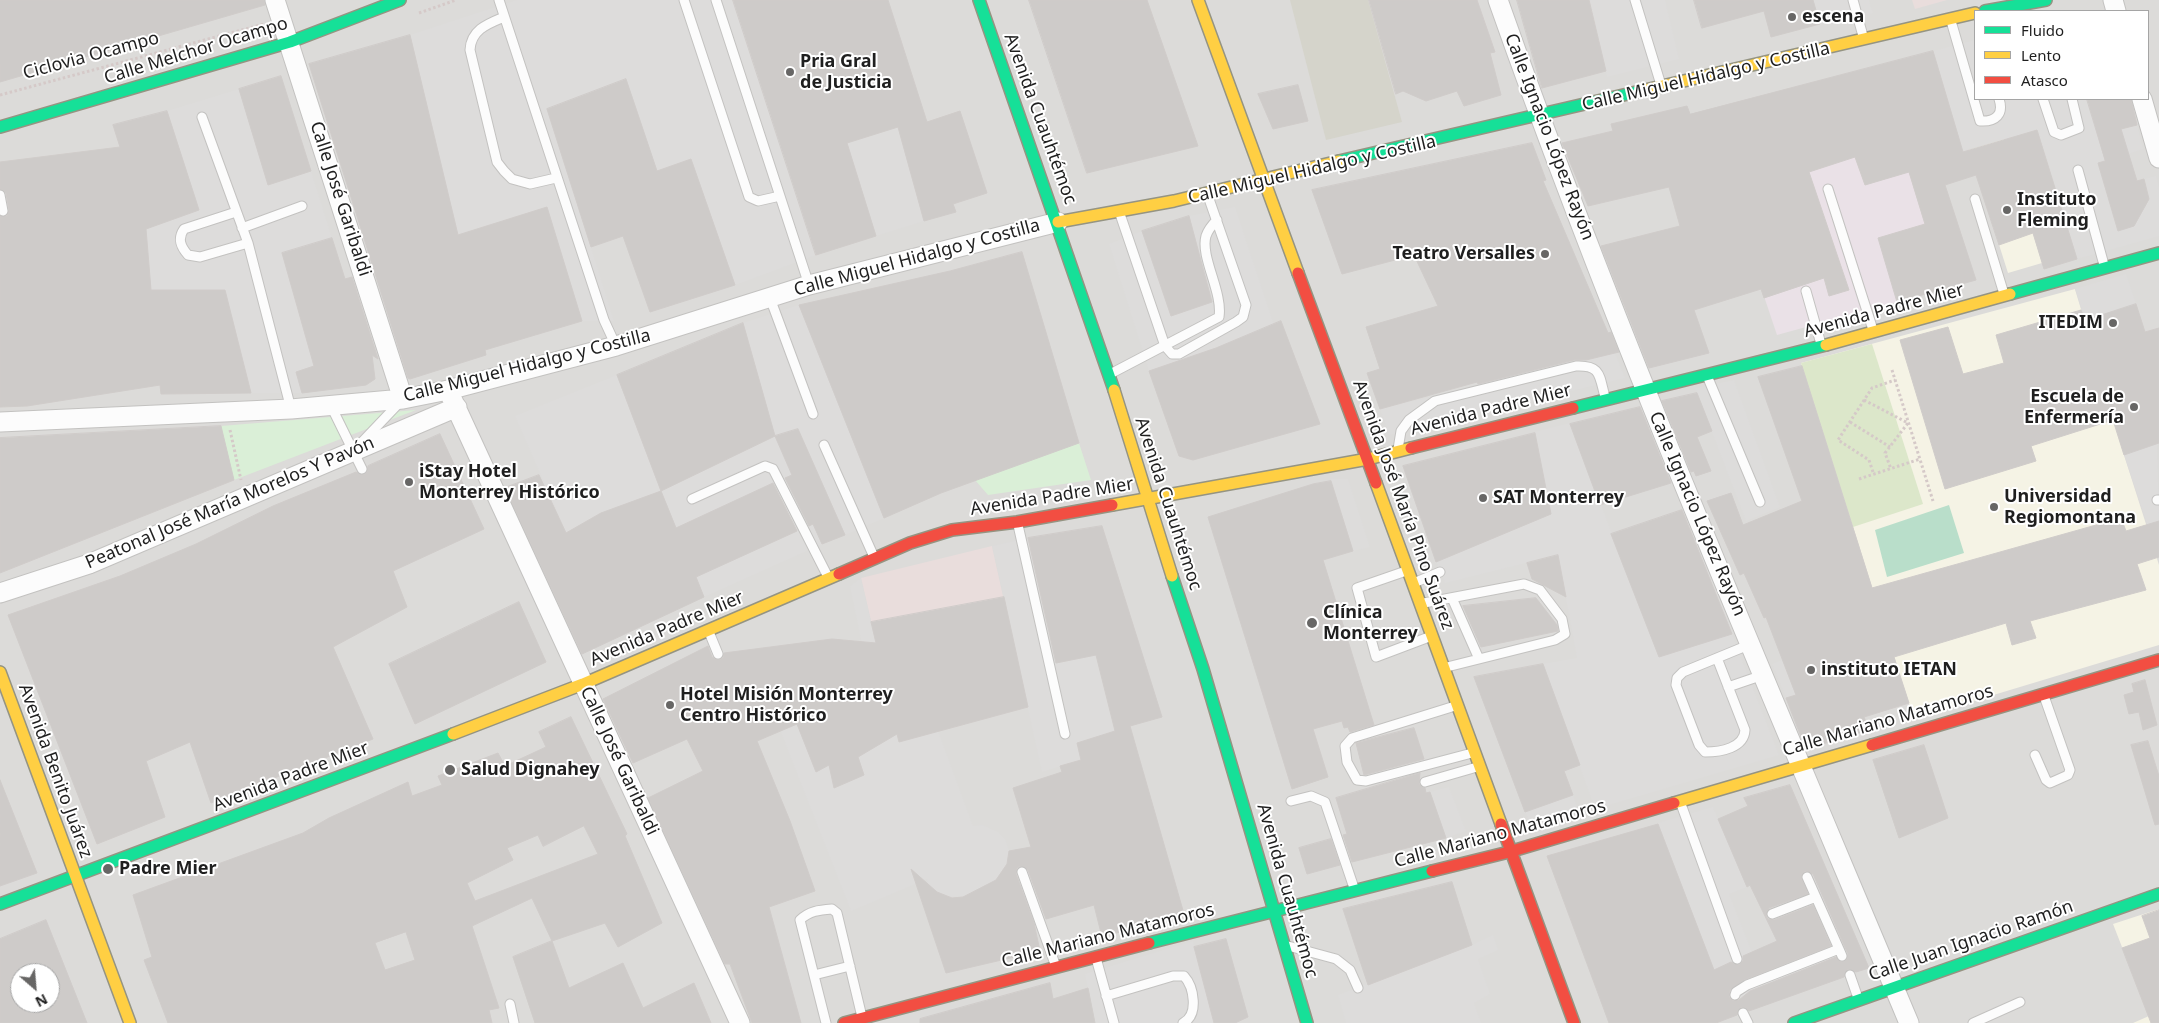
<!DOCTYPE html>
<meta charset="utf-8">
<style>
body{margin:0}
#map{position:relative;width:2159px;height:1023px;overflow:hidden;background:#edebe8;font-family:"Noto Sans",sans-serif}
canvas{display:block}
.legend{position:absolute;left:1974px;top:10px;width:175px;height:90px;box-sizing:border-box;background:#fff;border:1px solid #a5a5a5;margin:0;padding:6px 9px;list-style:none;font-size:15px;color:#1f1f1f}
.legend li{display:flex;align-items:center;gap:10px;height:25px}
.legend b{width:25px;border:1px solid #a5a5a5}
.north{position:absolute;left:10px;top:963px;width:50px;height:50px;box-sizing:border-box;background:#fff;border:1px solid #a5a5a5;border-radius:50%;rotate:153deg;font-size:14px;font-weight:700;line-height:20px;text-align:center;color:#1f1f1f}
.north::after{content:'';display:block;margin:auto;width:18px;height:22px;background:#676665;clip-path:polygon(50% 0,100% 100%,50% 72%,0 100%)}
</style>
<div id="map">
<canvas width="2159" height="1023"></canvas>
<ul class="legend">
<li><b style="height:6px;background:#16e098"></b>Fluido</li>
<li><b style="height:6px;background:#ffcf43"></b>Lento</li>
<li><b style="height:6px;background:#f24e42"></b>Atasco</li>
</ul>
<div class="north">N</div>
</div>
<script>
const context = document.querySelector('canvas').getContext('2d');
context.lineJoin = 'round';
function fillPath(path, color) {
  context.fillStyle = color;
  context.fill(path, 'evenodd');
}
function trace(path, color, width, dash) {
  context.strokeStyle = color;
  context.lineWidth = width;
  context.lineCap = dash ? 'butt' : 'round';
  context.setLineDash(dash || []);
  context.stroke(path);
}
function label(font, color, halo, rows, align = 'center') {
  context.font = font + ' "Noto Sans",sans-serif';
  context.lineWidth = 4;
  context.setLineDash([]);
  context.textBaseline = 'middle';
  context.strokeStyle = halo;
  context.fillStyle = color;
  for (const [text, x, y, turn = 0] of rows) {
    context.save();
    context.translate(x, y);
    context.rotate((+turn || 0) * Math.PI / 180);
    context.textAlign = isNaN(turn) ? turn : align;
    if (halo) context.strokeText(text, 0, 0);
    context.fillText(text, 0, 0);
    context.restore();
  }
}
const residential = new Path2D(`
 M0 0H2159V1023H0ZM1975 11H2148V99H1975ZM20 973H50V1003H20Z`);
const commercial = new Path2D(`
 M1912 0H1947L1915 9Z
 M992 546 1028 707 899 742 861 578Z`);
const industrial = new Path2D(`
 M1855 157 1865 185 1909 172 1944 289 1777 335 1730 195Z`);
const education = new Path2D(`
 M2004 139 2042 263 2008 273 1969 150Z
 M2075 289 2124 455 2159 565V645L1914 719 1801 363Z
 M2159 909V1023H2133L2149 1016 2113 924Z`);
const construction = new Path2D(`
 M1290 0H1368L1402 122 1326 140Z`);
const grass = new Path2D(`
 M1872 344 1923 504 1853 527 1801 363Z`);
const park = new Path2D(`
 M416 410 234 480 221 426Z
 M1079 443 1091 480 988 495 975 480Z`);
const pitch = new Path2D(`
 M1949 505 1964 553 1887 577 1875 530Z`);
const parking = new Path2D(`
 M517 0H733L816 255 735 285 691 159 657 171 626 79 548 109 614 321H582L546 207 458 234 410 35Z
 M1590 0H1665L1679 59 1607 77Z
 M1813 0H1869L1873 13 1820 24Z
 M1975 40V99H2087L2098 135 2137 125 2143 149 2098 164 2118 233V231L2134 226 2149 199 2144 179 2156 176 2159 188V236L2077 259 2038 130 1962 151 1933 51Z
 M239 89 268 184 311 171 332 238 283 253 314 366 296 372 302 393H251L224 290H151L146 229 199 210 167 111Z
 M898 127 924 221 876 236 847 143Z
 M1235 207 1275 328 1149 371 1109 244 1142 231 1172 316 1213 302 1189 216Z
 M2126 274 2136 304 2085 320 2075 289Z
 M799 305 884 518 845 535 798 428 775 437 822 544 704 597 696 577 793 533 676 528 661 491 600 513 566 533 515 416 617 375 661 491 775 436 743 323Z
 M1615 353 1625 378 1389 435 1380 409Z
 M1734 380 1780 507 1746 521 1695 388Z
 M1570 423 1659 657 1732 634 1779 755 1595 809 1543 664 1577 658 1558 555 1445 583 1436 562 1551 514 1534 432Z
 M2157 444 2159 521 2147 524 2124 455Z
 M1331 479H1348L1370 547 1353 551Z
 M1028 538 1054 664 1096 655 1115 731 1077 743 1081 760 1042 772 992 546Z
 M861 578 899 741 938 731 973 826 982 825 998 832 1005 839 1009 851 1007 864 996 880 963 897 944 896 928 885 927 879 851 911 760 679 777 672 816 772 829 765 858 757 882 743 850 586Z
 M1782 660 1796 695 1786 698 1772 664Z
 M1449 787 1466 831 1446 838 1430 792Z
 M1573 795 1579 813 1532 828 1525 812Z
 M1713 807 1747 887 1729 894 1752 952 1776 941 1754 893 1824 863 1869 968 1731 1017 1658 823Z
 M1493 935 1498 950 1478 959 1490 994 1474 1003 1481 1023H1346L1338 995 1472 945Z
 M1193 941 1214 1023H1095L1085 974Z`);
const building = new Path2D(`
 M0 0H264L265 5 0 82Z
 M733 0H888L927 122 960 111 987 193 953 204 956 212 924 221 898 127 847 143 876 236 816 255Z
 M1029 0H1147L1198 146 1087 173Z
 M1369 0H1477L1495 52 1490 53 1501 95 1464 106 1457 91 1426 101 1403 91 1396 94Z
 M1517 0H1589L1606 71 1542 88Z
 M1694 0H1813L1820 24 1771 37 1764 11 1702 28Z
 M410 35 458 235 547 207 582 321 485 350 486 355 410 379 408 378 309 64Z
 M1933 51 1963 152 2037 130 2077 259 2044 269 2033 233 1999 245 1976 175 1945 185 1976 280 1897 302 1878 238 1925 224 1909 172 1865 185 1855 157 1809 172 1849 290 1829 296 1824 278 1764 298 1761 289 1694 310 1709 353 1649 368 1601 246 1680 226 1669 187 1588 206 1562 143 1613 131 1611 124 1687 106 1690 114Z
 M281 76 311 171 268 185 239 89Z
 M626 79 657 171 691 159 735 285 650 312 623 236 591 247 547 109Z
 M1298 85 1308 121 1273 129 1258 94Z
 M2087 99H2131L2137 125 2121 129 2137 181 2144 179 2149 199 2134 226 2118 231 2098 163 2105 161Z
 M167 111 199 210 146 229 151 290H225L251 393 161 394 160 385 27 406 0 407V216H7L9 210 6 193 0 189V162L120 147 113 125Z
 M1532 143 1546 180 1543 181 1608 333 1611 332 1619 352 1586 360H1574L1478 384 1477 382 1380 409 1367 373 1380 369 1366 327 1438 306 1414 255 1342 274 1312 190Z
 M1189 216 1212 302 1171 316 1142 231Z
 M332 238 345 279 352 277 378 359 372 355 375 379 366 385 302 393 296 372 314 366 282 253Z
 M1022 252 1079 443 941 493 884 518 799 305 950 271Z
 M2136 304 2145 332 2159 328V443L2124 455 2113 420 2031 446 2036 461 1945 489 1900 340 1948 327 1963 374 2004 363 1996 335 2081 310 2085 320Z
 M1281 321 1320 424 1193 460 1179 456 1149 371 1216 348Z
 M743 323 775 436 661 491 617 375Z
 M1802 366 1872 588 2121 518 2126 531 2159 521V557L2137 564 2146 590 2030 621 2036 638 2012 645 2006 623 1894 657 1909 703 1864 717 1869 730 1813 747 1803 742 1786 698 1796 695 1766 617 1764 618 1744 573 1740 575 1707 501 1731 493 1743 525 1802 501 1758 377Z
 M1697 393 1712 431 1697 437 1711 471 1696 476 1694 471 1691 472 1662 401Z
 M1640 407 1671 483 1600 505 1570 424Z
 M221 426 234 480 0 573V438Z
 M798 429 845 535 822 544 813 524 809 526 785 478 792 475 775 436Z
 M1535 433 1551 514 1436 562 1403 466Z
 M440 434 484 529 393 571 407 607 333 647 373 739 211 803 190 742 146 761 165 817 97 844 8 615 120 576 196 544 273 506 356 472 364 475 367 472 368 466Z
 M539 475 566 533 601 513 661 491 676 528 773 483 797 531 696 577 704 597 582 654 505 488Z
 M1331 481 1353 551 1323 560 1374 725 1350 732 1348 727 1344 728 1342 721 1313 729 1328 777 1292 789 1208 517 1313 484Z
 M1682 510 1732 634 1659 657 1611 534Z
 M1102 526 1162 717 1130 726 1184 914 1102 937 1094 905 1046 919 1028 870 1020 866 1017 868 1016 874 1034 923 1040 951 946 973 911 869 937 892 952 898 963 897 996 880 1007 864 1009 851 1031 847 1013 788 1062 772 1060 766 1081 760 1077 743 1115 731 1096 655 1056 663 1028 538Z
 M1558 555 1566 597 1532 579 1527 563Z
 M1004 597 1028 707 899 742 897 734 858 757 864 775 834 788 829 765 816 772 797 724 757 741 790 821 815 891 769 907 801 1023H752L730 964H725L648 798 703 771 687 739 633 763 603 699 708 646 712 657 718 660 723 658 724 653 832 639 876 643 871 622Z
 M1536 598 1557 625 1558 631 1481 647 1463 606Z
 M519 602 546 662 415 724 389 664Z
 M1543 664 1580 765 1564 771 1573 795 1525 812 1474 677Z
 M2145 680 2157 725 2143 730 2139 712 2129 714 2124 695 2134 692 2132 684Z
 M571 717 627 834 625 836 662 923 618 947 605 923 552 941 532 898 472 926 499 1008 489 1010 492 1023H168L144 960 152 957 133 895 303 833 329 818 408 782 412 796 442 785 438 776 498 753 505 766 546 747 539 732ZM584 826 598 854 475 901 467 883 513 860 507 848 538 835 543 846ZM406 932 415 960 385 970 375 943Z
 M1414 728 1424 759 1364 775 1356 743Z
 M2148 741 2159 776V824L2155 825 2131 745Z
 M1924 745 1948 818 1899 838 1873 760Z
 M1420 773 1419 784 1425 788 1426 793 1430 792 1446 838 1352 862 1343 835 1347 834 1336 798Z
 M0 780 37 873 0 886Z
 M1790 785 1869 968 1856 972 1848 969 1844 977 1749 1011 1746 1008 1741 1007 1737 1015 1716 1023H1609L1547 856 1658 824 1714 970 1731 962 1739 965 1743 961V956L1777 941 1750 885 1747 887 1718 819 1748 806 1744 798ZM1805 871 1813 874 1848 954 1847 959 1841 962 1836 957 1750 991 1739 1000 1733 1001 1729 997 1730 990 1744 980 1831 946 1813 905 1774 920 1768 919 1766 916 1769 908 1808 894 1801 877Z
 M1331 839 1340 865 1307 874 1299 848Z
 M1452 882 1472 945 1368 985 1343 909Z
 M2159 910V1023H2151L2122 948 2150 938 2142 916Z
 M46 920 87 1023H0V939ZM20 973H50V1003H20Z
 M1226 939 1248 1017 1235 1023H1214L1194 947Z
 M552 941 569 988 623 963 643 1008 694 983 711 1023H535L513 957Z
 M1050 983 1053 999 1088 988 1095 1023H920V1019Z`);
const path = new Path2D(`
 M419 13 456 0
 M0 95 264 24
 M1892 370 1933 501
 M1864 400 1908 423 1885 453 1891 469
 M1850 422 1890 447
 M230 430 241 480
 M1873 472 1869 460 1838 440 1872 388 1895 380
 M1859 479 1920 459`);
const lane = new Path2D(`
 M499 0 604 320 616 346
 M684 0 749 197 758 201 780 196
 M716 0 809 285
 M1635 0 1661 85
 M1853 0 1863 36
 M504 17C487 24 471 30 470 50L497 162 504 171 512 179 530 184 556 178
 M1951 21 1980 121C1996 122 2004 114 1999 99
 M2043 99 2054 132 2061 135 2079 128 2072 99
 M202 117 248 243 291 409
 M2078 170 2104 265
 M1828 189 1873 330
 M0 195 3 211
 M1975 199 2004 294
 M236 212 184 229C177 239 181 247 188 255L200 257 248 243
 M1120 214 1165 346 1172 354H1179L1236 322 1243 317 1246 305 1208 196
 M242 228 302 206
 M1806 291 1821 344
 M770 298 813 414
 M1112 373 1219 317C1223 292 1200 257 1206 236 1208 230 1212 225 1217 220
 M1708 378 1760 502
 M331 406 362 469
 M362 442 401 401
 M824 445 874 557
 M1398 449 1401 431 1409 420 1435 401 1576 366C1601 365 1599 375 1605 397
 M692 499 765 466 773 469 827 575
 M2157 500H2159
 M1018 525 1065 734
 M1406 571 1357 588 1376 657 1429 637
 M1416 582 1440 572
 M1452 598 1479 659
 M1424 603 1524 584 1540 590 1562 619 1565 634 1555 640 1447 667
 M709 632 718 654
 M1717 658 1745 730C1744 748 1721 752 1705 752L1699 745 1676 685 1677 678 1683 672 1751 644
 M1728 687 1763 675
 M1455 706 1352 738 1345 746 1347 762 1357 780 1366 781 1472 753
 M2035 755 2046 780 2050 783 2068 775 2070 770 2044 696
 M1425 782 1477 767
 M1291 801 1311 796 1325 802 1354 888
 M1681 804 1737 959
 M1022 872 1055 964
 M1807 877 1839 949
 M1772 914 1816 897
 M1288 946 1336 959 1350 970 1358 988
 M1096 958 1114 1023
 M814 975 850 966
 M1850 975 1858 998
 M1735 995 1736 992 1747 985 1839 949 1842 956
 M1106 996 1173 976H1184C1194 987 1199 1015 1183 1023
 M510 1004 514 1023
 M1743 1013 1748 1023
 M826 1023 800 920C809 911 819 910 832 909L837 913 862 1017
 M1973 1023 2020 1002`);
const street = new Path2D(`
 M275 0 403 399
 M1498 0C1620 346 1767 684 1909 1023
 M2113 0 2116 11
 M2142 99 2159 158
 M448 390 740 1023
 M0 422 291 409 403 399 448 390 616 346 809 285 1058 222
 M0 593 89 564 457 407`);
const fast = new Path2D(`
 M979 0 1114 390
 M1985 11 2046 0
 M0 127 290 42 400 0
 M1339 161 1645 90
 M2010 294 2159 253
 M1573 408 1826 345
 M1172 576 1203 669 1307 1023
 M0 904 453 734
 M1149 943 1432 871
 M1794 1023 2159 894`);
const slow = new Path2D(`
 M1198 0 1298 273
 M1645 90 1975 13
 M1058 222 1174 201 1339 161
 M1826 345 2010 294
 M1114 390 1172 576
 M1376 483 1501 824
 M1112 505 1368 459 1411 448
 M0 672 130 1023
 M453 734 583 684 839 574
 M1674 803 1872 745`);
const jam = new Path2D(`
 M1298 273 1376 483
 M1411 448 1573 408
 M839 574 910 543 952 530 1017 522 1112 505
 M1872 745 2159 660
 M1501 824 1574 1023
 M1432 871 1509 852 1674 803
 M844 1023 1149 943`);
const markers = [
 [1792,17,5,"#676665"],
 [790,72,5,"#676665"],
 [2007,210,5,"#676665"],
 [1545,254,5,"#676665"],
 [2113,323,5,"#676665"],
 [2134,407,5,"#676665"],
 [409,482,5,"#676665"],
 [1483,498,5,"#676665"],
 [1994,507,5,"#676665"],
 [1312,623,6,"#676665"],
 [1811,670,5,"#676665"],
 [670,705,5,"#676665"],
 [450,770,6,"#676665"],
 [108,869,6,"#676665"]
];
const poiNames = [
 ["escena",1802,17],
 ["Pria Gral",800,62],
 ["de Justicia",800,83],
 ["Instituto",2017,200],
 ["Fleming",2017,221],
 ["Teatro Versalles",1535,254,"right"],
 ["ITEDIM",2103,323,"right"],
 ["Escuela de",2124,397,"right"],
 ["Enfermería",2124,418,"right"],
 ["iStay Hotel",419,472],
 ["Monterrey Histórico",419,493],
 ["Universidad",2004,497],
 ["Regiomontana",2004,518],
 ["SAT Monterrey",1493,498],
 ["Clínica",1323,613],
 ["Monterrey",1323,634],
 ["instituto IETAN",1821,670],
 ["Hotel Misión Monterrey",680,695],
 ["Centro Histórico",680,716],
 ["Salud Dignahey",461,770],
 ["Padre Mier",119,869]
];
const streetNames = [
 ["Calle Melchor Ocampo",196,51,-17],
 ["Ciclovia Ocampo",91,56,-15],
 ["Calle Miguel Hidalgo y Costilla",1706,77,-13],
 ["Avenida Cuauhtémoc",1040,119,70],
 ["Calle Ignacio López Rayón",1549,137,69],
 ["Calle Miguel Hidalgo y Costilla",1312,170,-13],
 ["Calle José Garibaldi",340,199,72],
 ["Calle Miguel Hidalgo y Costilla",917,258,-15],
 ["Avenida Padre Mier",1884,311,-15],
 ["Calle Miguel Hidalgo y Costilla",527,366,-14],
 ["Avenida Padre Mier",1491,410,-14],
 ["Avenida Padre Mier",1052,497,-9],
 ["Peatonal José María Morelos Y Pavón",230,503,-23],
 ["Avenida Cuauhtémoc",1168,504,72],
 ["Avenida José María Pino Suárez",1403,505,70],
 ["Calle Ignacio López Rayón",1697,514,67],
 ["Avenida Padre Mier",667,629,-23],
 ["Calle Mariano Matamoros",1888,721,-16],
 ["Calle José Garibaldi",619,761,65],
 ["Avenida Benito Juárez",55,771,70],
 ["Avenida Padre Mier",291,777,-21],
 ["Calle Mariano Matamoros",1500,834,-15],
 ["Avenida Cuauhtémoc",1287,891,74],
 ["Calle Mariano Matamoros",1108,936,-14],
 ["Calle Juan Ignacio Ramón",1971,941,-19]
];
fillPath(residential, '#dcdbd9');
fillPath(commercial, '#e9dddc');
fillPath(industrial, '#eae1e7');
fillPath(education, '#f5f3e5');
fillPath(construction, '#d5d4cb');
fillPath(grass, '#dce7ca');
fillPath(park, '#daefd7');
fillPath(pitch, '#b9deca');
fillPath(parking, '#dddcdb');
fillPath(building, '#cecbc9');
trace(building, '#d0ccca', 1);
trace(lane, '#c3c2c0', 11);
trace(street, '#c3c2c0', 21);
trace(fast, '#959482', 14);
trace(slow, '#959482', 14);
trace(jam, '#959482', 14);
trace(path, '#d5c9c8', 3, [2.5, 2.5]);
trace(lane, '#fcfcfc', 9);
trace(street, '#fcfcfc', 19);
trace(fast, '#16e098', 11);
trace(slow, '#ffcf43', 11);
trace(jam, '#f24e42', 11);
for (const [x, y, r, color] of markers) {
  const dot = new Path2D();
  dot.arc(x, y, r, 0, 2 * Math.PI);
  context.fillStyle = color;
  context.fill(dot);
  trace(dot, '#fff', 2);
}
label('bold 18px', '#1f1f1f', '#fff', poiNames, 'left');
label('18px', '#1f1f1f', '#fff', streetNames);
</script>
